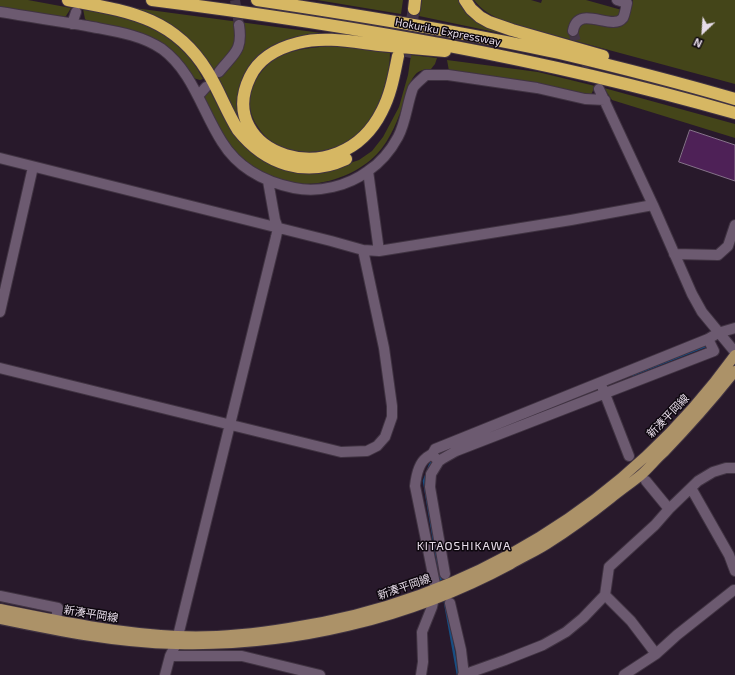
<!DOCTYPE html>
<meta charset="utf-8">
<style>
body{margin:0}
#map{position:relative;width:735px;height:675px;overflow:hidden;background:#28192b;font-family:"Exo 2",sans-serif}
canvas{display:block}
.north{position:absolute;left:683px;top:12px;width:40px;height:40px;-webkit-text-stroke:3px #0d070e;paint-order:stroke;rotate:205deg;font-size:11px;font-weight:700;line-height:16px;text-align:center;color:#e6dbe8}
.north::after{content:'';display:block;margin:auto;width:14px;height:18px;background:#e6dbe8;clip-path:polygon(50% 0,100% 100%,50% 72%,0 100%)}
</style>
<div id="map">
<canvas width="735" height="675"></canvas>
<div class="north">N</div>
</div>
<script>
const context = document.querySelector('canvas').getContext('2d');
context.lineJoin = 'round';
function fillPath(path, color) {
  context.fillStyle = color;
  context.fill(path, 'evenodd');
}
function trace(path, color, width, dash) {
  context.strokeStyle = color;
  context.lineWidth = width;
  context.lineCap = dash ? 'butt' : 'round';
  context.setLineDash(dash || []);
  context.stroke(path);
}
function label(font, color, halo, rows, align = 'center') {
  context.font = font + ' "Exo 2","Noto Sans JP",sans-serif';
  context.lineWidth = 3;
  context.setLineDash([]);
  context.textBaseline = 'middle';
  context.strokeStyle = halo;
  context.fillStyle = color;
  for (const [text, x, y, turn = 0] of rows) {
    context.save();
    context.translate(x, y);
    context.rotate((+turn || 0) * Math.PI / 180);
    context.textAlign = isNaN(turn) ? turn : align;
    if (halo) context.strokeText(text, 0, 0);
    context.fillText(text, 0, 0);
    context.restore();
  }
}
const green = new Path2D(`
 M0 0H28L71 8 66 16 62 18 0 9Z
 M317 0H403L401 14Z
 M422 0H460L482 23 504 34 419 16Z
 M474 0H531L541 3 542 0H586L629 12 633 0H735V84L505 22C493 16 482 11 474 0Z
 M112 5 344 36 310 38 251 66 243 77 240 86V116L237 117 205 58 183 34Z
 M83 9C134 17 178 28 203 79L200 80 193 78 182 62 170 50 91 24 85 19Z
 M328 46 353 48 390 53C389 102 364 152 310 152 298 152 285 150 275 144 268 140 262 133 258 127 245 108 248 88 262 71 266 66 272 60 278 57 293 49 312 48 328 46Z
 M411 55 437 58 435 64 431 69C425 69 419 70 415 75 409 82 407 92 405 100 398 119 391 139 377 154 354 178 312 191 279 180 274 179 270 176 265 174 260 172 253 170 249 166 228 150 211 120 204 95L209 89 229 127 239 141 250 151 266 162 326 171 359 160 372 151 383 137 399 107 408 75Z
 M447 60 538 72 595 86 591 95 544 85 449 71Z
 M604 88 735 124V138L612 100Z`);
const stream = new Path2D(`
 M632 375 708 345
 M434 459 430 465 424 481 441 582
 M444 597 458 675`);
const building = new Path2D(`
 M690 130 735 145V181L679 162Z`);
const minorTunnel = new Path2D(`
 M235 0 239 25
 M573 31 576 42 599 89`);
const highwayTunnel = new Path2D(`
 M405 57 414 9`);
const minor = new Path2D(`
 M0 12C29 17 58 21 87 26 112 31 140 34 162 49 193 72 202 111 222 142 238 168 265 182 294 188 319 193 348 186 368 171 380 163 391 150 398 137 406 122 407 104 413 88 416 83 422 79 426 75H448L537 88 585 99 605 100
 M72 24 76 12
 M573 31C578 3 612 32 623 18 625 14 626 7 627 3L617 0
 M219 72C234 53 243 51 239 25
 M599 89 653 205 692 294 702 312 735 352
 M198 96 206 87
 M0 158 331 241 363 250 379 251 571 220 653 205
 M368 171 379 251
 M674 254 718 255 728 246 735 225
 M0 312 33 167
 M0 368 341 452 367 451 377 446 385 437 392 417V406L384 348 363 250
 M603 389 629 456
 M432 455 439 461 442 459 456 451 714 351 708 339
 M439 461 431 474 430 487 445 574
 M646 481 669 509
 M691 488 729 555 735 571
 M605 595 631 621 656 654
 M0 596 58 608 54 629
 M450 603 461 650 464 675
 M170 656H242L320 675
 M165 675 170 656 176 644 276 237 278 228 275 220 268 181
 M421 675 423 662 422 632 432 607 436 589 415 486C416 477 418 464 426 458 431 454 432 456 435 449L708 339 718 333 735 328
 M463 675 505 660 543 645 566 632 583 618 605 595 609 567 655 525 669 509 698 481 713 472 726 468H735
 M624 675 656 654 677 635 734 590`);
const major = new Path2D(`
 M0 609C59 621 117 633 177 636 214 638 252 634 289 628 470 601 628 503 735 355
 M0 619C58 631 117 643 176 644 292 647 409 619 511 564 523 557 536 551 547 544 569 530 591 514 611 498 621 490 631 483 641 475 649 468 656 459 664 452 689 426 713 399 735 371`);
const highway = new Path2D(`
 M68 0C126 11 173 16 207 71 219 90 226 111 238 130 265 164 305 178 346 159
 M152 0C350 25 543 58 735 113
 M257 0C358 15 459 31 559 53 618 67 677 82 735 99
 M465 0 471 9 480 17 489 22 512 30 603 56
 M414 9 415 0
 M398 56C394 75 391 94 382 111 339 198 213 153 250 77 259 58 278 48 298 43 324 36 353 42 379 45 401 47 423 49 445 51`);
const streetNames = [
 ["Hokuriku Expressway",448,32,11],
 ["新湊平岡線",668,416,-46],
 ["新湊平岡線",404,587,-19],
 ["新湊平岡線",91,614,9]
];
const neighbourhoodNames = [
 ["KITAOSHIKAWA",464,546]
];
fillPath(green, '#444519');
trace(stream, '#184e82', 2.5);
fillPath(building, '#4e2157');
trace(building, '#86738a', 1);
trace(minorTunnel, '#443647', 10, [10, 5]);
trace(highwayTunnel, '#443647', 12, [12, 6]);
trace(minor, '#403342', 12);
trace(major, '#403342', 12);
trace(highway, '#403342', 14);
trace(minor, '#6c5a70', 10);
trace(major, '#ac9268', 10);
trace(highway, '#d6b763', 12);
label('11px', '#e6dbe8', '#0d070e', streetNames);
context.letterSpacing = '1px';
label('12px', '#e6dbe8', '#0d070e', neighbourhoodNames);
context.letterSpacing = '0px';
</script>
